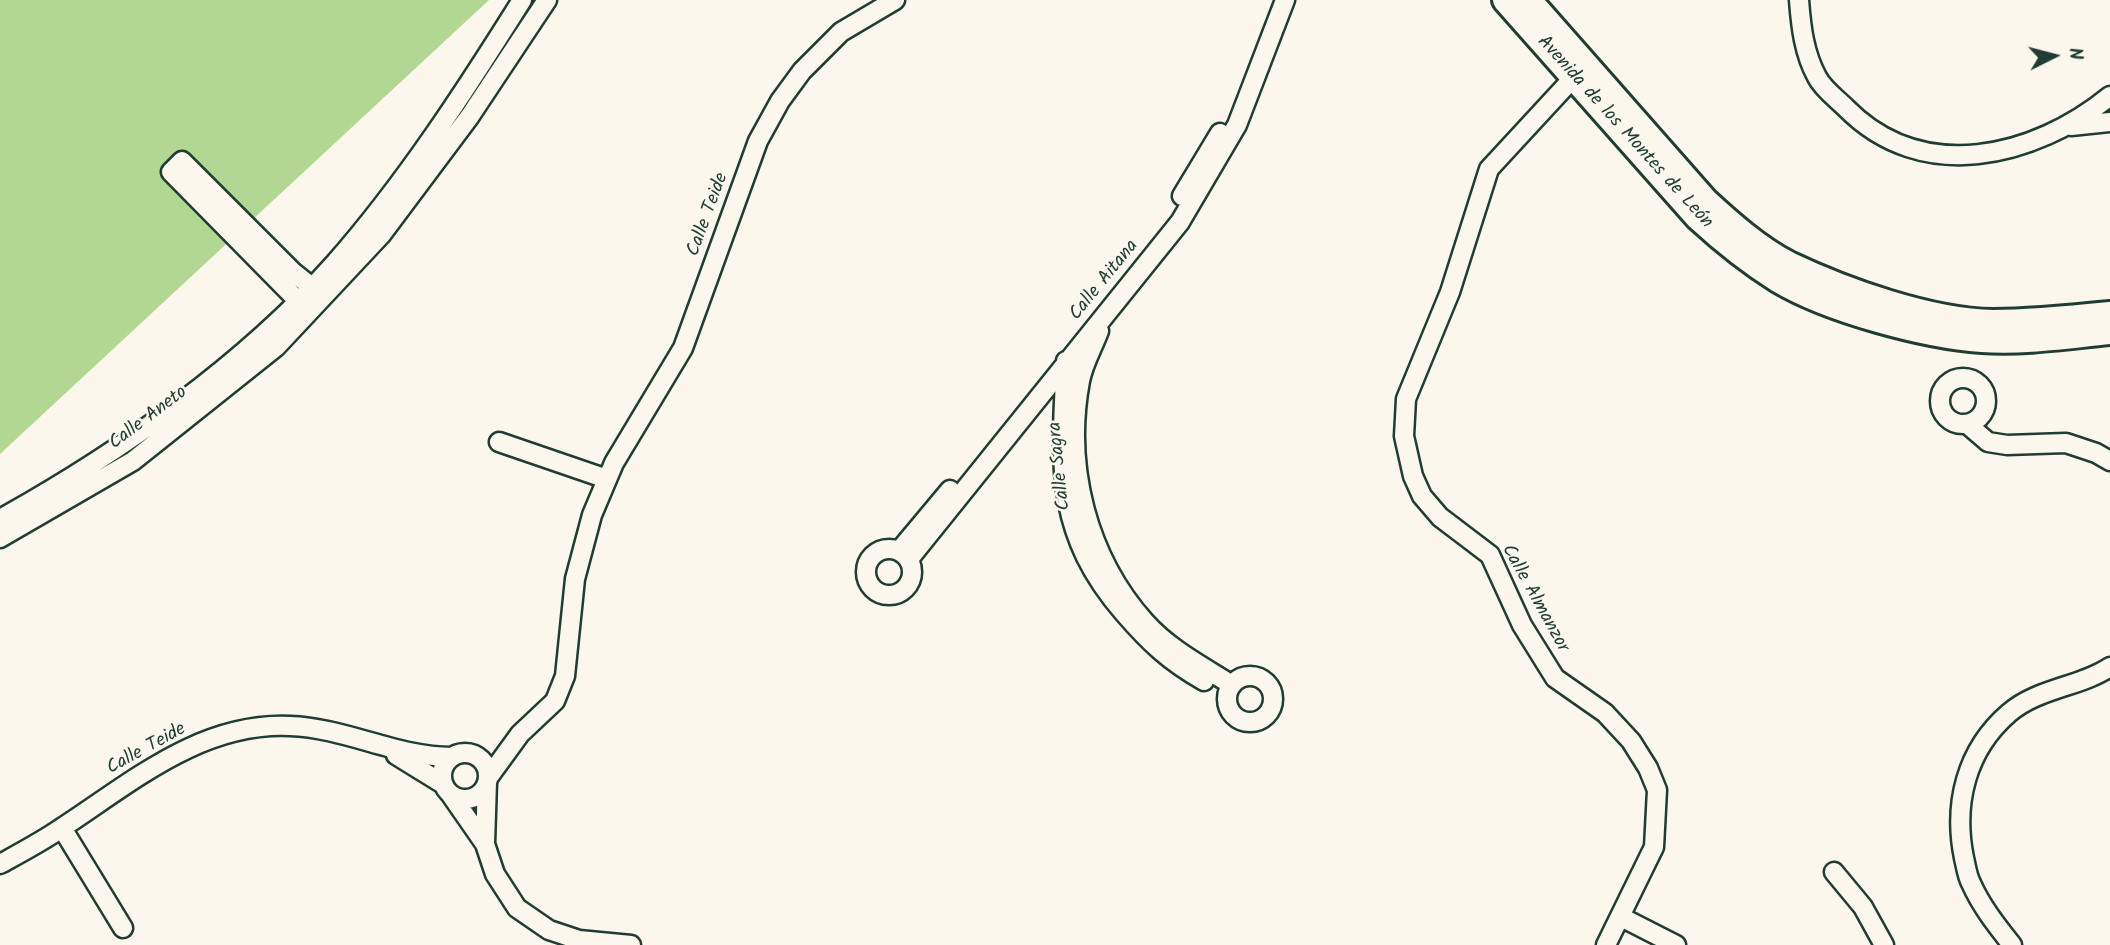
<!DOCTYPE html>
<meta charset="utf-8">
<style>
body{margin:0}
#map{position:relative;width:2110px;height:945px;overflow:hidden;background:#fbf7ec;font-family:Kalam,sans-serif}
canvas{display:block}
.north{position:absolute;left:2019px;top:21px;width:70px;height:70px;-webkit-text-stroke:5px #fbf7ec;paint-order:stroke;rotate:84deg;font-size:19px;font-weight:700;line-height:28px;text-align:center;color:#1f3d34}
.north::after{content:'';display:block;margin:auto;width:24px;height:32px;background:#1f3d34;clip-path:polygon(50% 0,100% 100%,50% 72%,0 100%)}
</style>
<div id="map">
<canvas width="2110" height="945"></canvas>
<div class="north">N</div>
</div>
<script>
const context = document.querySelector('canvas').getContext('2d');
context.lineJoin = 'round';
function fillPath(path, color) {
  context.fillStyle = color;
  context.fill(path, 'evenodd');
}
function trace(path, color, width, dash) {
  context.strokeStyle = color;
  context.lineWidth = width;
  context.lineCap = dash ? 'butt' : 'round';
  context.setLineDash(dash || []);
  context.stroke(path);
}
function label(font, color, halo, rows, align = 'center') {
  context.font = font + ' Kalam,sans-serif';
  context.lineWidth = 5;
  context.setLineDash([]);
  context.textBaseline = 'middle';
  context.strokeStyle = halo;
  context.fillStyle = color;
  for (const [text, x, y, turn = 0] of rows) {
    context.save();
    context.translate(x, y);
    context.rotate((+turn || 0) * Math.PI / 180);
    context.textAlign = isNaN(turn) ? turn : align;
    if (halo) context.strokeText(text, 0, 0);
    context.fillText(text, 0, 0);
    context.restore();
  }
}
const green = new Path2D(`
 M0 0H489L0 454Z`);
const street = new Path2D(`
 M1799 0C1801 27 1804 53 1817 77 1823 89 1837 99 1846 108 1922 185 2034 158 2110 96
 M1574 77 1489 169 1450 292 1406 399 1404 436 1413 476 1422 496 1440 517 1490 555 1522 625 1555 678 1605 713 1631 741 1648 768 1657 790 1654 847 1606 945
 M2071 126 2110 122
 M1182 196 1220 133
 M305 308 171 172 182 161 293 272 318 292
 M1099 331C1093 347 1083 364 1080 381 1064 467 1087 557 1145 622 1169 649 1202 666 1232 685
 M1066 361C1061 463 1053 531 1124 613 1150 643 1169 661 1204 681
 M1940 401a23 23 0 1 1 46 0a23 23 0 1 1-46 0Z
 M1967 424 1988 442 2007 445 2066 443 2096 453 2110 461
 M499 442 607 479
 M0 519C119 453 244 365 335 263 406 182 465 91 522 0
 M0 538 133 461 276 347 381 235 470 116 547 0
 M866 572a23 23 0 1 1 46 0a23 23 0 1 1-46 0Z
 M899 551 950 490
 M909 559 1180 222 1237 125 1285 0
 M1227 699a23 23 0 1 1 46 0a23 23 0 1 1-46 0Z
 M442 776a23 23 0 1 1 46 0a23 23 0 1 1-46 0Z
 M396 755 443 784
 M488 778 520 734 555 701 565 676 575 579 592 515 614 463 683 348 758 141 780 101 802 71 841 32 895 0
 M451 795 485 844 495 874 517 908 549 930 579 940 631 945
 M62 828 123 928
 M485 844 487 782
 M0 864C20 853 41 842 60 829 131 783 200 722 290 726 346 728 396 757 452 757
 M1834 872 1863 907 1884 945
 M1621 917 1676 945
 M2012 945C1997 926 1981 906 1971 883 1967 876 1966 866 1964 858 1953 804 1966 750 2009 713 2038 688 2080 687 2110 667`);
const secondary = new Path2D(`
 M1505 0 1698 218C1723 241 1749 262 1778 280 1828 310 1924 336 1982 340 2024 343 2068 336 2110 332
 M1529 0 1705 200C1730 223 1758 248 1789 264 1846 291 1930 321 1993 322 2032 322 2071 318 2110 314`);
const streetNames = [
 ["Avenida de los Montes de León",1624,133,48],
 ["Calle Teide",709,215,-70],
 ["Calle Aitana",1105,281,-51],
 ["Calle Aneto",149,419,-37],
 ["Calle Sagra",1061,466,-96],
 ["Calle Almanzor",1534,599,61],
 ["Calle Teide",147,750,-29]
];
fillPath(green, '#b1d792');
trace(street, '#1f3d34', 23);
trace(secondary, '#1f3d34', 30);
trace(street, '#fbf7ec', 18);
trace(secondary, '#fbf7ec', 24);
label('19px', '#1f3d34', '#fbf7ec', streetNames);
</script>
